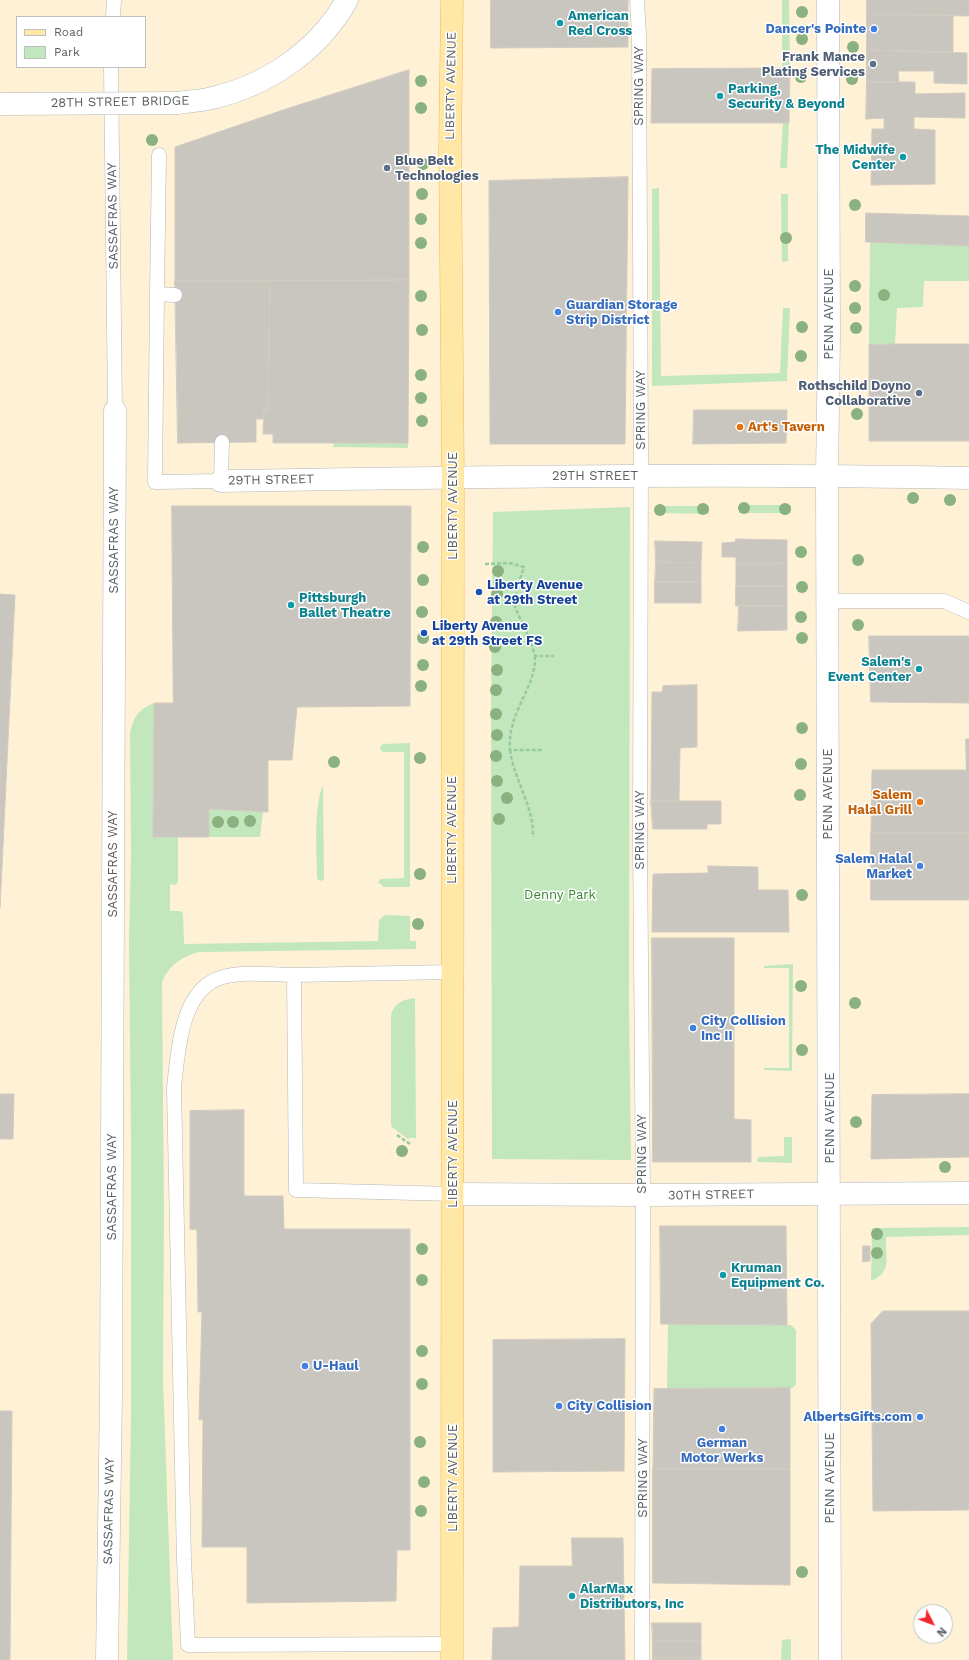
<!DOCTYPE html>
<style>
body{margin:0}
#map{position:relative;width:969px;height:1660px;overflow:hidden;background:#eeeae2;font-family:"Work Sans",sans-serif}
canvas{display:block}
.legend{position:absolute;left:16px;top:16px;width:130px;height:52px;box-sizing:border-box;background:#fff;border:1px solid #bdbfc1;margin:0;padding:5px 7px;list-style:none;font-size:12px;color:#5b6064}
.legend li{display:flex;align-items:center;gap:8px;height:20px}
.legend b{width:20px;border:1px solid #bdbfc1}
.north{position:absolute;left:913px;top:1604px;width:40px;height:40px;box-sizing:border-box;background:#fff;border:1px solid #bdbfc1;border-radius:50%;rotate:132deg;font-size:11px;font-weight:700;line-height:16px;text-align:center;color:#5b6064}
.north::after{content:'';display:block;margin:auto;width:14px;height:18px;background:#f0262c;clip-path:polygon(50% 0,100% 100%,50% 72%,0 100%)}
</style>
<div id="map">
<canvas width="969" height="1660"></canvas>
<ul class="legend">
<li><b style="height:5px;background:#ffe7a6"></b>Road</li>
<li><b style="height:11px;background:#c2e7bd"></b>Park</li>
</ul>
<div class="north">N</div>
</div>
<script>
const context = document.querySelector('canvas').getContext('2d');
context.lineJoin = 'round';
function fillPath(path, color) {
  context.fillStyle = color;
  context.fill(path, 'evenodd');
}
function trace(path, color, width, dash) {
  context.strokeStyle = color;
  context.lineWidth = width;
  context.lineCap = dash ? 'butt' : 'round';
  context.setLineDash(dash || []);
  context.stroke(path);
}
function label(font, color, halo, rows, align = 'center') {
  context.font = font + ' "Work Sans",sans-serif';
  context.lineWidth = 3;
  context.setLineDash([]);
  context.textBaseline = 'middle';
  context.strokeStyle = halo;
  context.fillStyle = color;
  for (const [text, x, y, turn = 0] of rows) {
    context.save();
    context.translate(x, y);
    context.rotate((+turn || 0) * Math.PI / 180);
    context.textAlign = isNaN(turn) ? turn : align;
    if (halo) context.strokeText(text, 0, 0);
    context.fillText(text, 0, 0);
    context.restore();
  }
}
const commercial = new Path2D(`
 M0 0H969V1660H0ZM17 17H145V67H17ZM921 1612H945V1636H921Z`);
const green = new Path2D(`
 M782 0H789L790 68H782Z
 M783 122 789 123 787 168H780Z
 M659 188 661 376 780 373 783 308H790L787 381 652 386V189Z
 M781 194H788V261L782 262Z
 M870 242 969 246V281H924L923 307 897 308 895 344 869 345Z
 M334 443H408V448L333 447Z
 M739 505H791V513H739Z
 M657 506H709V514L656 513Z
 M630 507 629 1003 631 1160 492 1159 491 709 493 512Z
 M154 703 153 837H178V881L176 885 170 884V911H180L183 913 184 944 378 941 379 920 385 915 410 916V941H416V949L199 952C183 956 167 966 162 983L164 1212 163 1379 173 1660H127L131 1415V1142L129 942 131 856 130 733C134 716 138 710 154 703Z
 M410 743V887H384L378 882 381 879 404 878V752H383L381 751 380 747 383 744Z
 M323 784 324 879 321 881 318 880 317 877C317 847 313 813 323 784Z
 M209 809 263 812 260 837H209Z
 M793 964 792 1071 764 1070V1068H789V968H764V966Z
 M415 998 416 1138H409V1140L392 1127 391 1124V1015C394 1003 404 999 415 998Z
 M784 1137H792V1163L757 1162 758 1157 784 1156Z
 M969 1227V1235L886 1237C885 1257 893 1272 871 1281L872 1228Z
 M668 1324 791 1325 796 1330V1385L792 1388 667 1389Z
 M791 1639V1660H781L782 1640Z`);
const building = new Path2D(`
 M491 0H628V47L491 48Z
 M867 0H969V16L867 14Z
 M867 14 953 15V52L867 50Z
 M867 50 967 53V84L934 83V71H898L899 82H867Z
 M782 68H790L789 123H651L652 69Z
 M409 70V280L175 281V147L283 110Z
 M867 82H915V94L965 93V118L914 117V129L935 130V184L871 185 872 129H884V118L866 119Z
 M628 177 625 444H490L489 181Z
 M866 213 969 216V246L866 242Z
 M409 280 408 443H273V434H263L264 410H268L270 281Z
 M175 281H270L268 410H264L263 419H256V442L178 443Z
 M895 344H969V441H869V345Z
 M694 410H787L786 443 693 444Z
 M172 506H411L410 706 297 707 292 760H268V812L209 809V837H153L154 703H173Z
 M736 539 787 540V563L736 565V557H722V543L735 542Z
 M655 541 702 542 701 563 656 562Z
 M656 562 701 563V582H655Z
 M787 563V586H736V565Z
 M655 582H701V603H655Z
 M736 586H787V606H736Z
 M0 594 15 595 0 908Z
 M739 606H787V630L738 631Z
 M869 636H969V703L871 702Z
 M697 685V747L680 748 679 801H651L652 692H662L663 686Z
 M966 739H969V833H871L872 770H966Z
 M651 801H721V824H707V829H653Z
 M871 833H969V900H871Z
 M708 866 758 867V890H788L789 932H652L653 874 708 873Z
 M652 938H734V1119L751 1120V1162H653Z
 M0 1094H14L13 1139H0Z
 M969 1094V1157L871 1159 872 1095Z
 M244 1110V1196H283L284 1229H410V1550H397L396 1601 247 1603V1547H202L203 1419 199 1420 202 1312H198L197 1230 190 1229V1111Z
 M660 1226H786L787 1325 661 1324Z
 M863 1246H870V1261L863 1262Z
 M883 1311H969V1510L873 1511 871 1324Z
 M625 1339 624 1471 493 1472V1340Z
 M790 1388V1469H653L654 1389Z
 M0 1411H12L10 1660H0Z
 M653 1469H790V1585L653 1583Z
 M572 1538H623L625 1660H492L493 1628 519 1627 520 1566H572Z
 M652 1623H701V1641H653Z
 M653 1641H701V1658H653Z
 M653 1658H701V1660H653Z`);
const path = new Path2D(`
 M485 564 509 563 524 567 517 588 515 607 532 645 535 656H554
 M535 656C536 689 507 712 510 750H543
 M510 750C514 780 534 806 533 837
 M397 1135 410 1144`);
const service = new Path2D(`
 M637 0 639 34 641 451 640 841 643 1195 642 1660
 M113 17 114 0
 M111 67 115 411
 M157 294 159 155
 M175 295 157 294 155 482 221 481 222 442
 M828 601H944L969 612
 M452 972 294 975 296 1190 454 1194
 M294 975C271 975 246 971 223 977 180 988 178 1053 174 1088L184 1560 188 1645 452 1644`);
const minor = new Path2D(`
 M221 481C470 477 720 473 969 478
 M454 1194 643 1195 969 1193
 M107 1660 111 1394 115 411`);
const tertiary = new Path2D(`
 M828 0 829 336 827 475 830 1660
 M178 103C189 101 201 101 212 98 268 85 318 51 347 0`);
const primary = new Path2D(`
 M452 0 450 148 453 477 452 1660`);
const tertiaryBridge = new Path2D(`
 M0 104 178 103`);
const trees = [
 [802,12],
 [802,39],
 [853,47],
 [801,77],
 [852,79],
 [421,81],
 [421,108],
 [152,140],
 [423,164],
 [422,194],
 [855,205],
 [421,219],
 [786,238],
 [421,243],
 [855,286],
 [884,295],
 [421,296],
 [855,308],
 [802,327],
 [856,328],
 [422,330],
 [801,356],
 [421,375],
 [421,398],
 [857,414],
 [422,421],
 [913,498],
 [950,500],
 [744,508],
 [703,509],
 [785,509],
 [660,510],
 [423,547],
 [801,552],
 [858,560],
 [498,571],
 [423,580],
 [802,587],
 [497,594],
 [422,612],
 [801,617],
 [496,622],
 [858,625],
 [423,638],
 [802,638],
 [495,647],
 [423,665],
 [497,670],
 [421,686],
 [496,690],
 [496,714],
 [802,728],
 [497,735],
 [496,756],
 [420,758],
 [334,762],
 [801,764],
 [497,781],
 [800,795],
 [507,798],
 [499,819],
 [250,821],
 [218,822],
 [233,822],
 [420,874],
 [802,895],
 [418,924],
 [801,986],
 [855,1003],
 [802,1050],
 [856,1122],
 [402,1151],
 [945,1167],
 [877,1234],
 [422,1249],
 [877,1253],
 [422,1280],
 [422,1351],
 [422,1384],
 [420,1442],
 [424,1482],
 [421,1511],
 [802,1572]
];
const markers = [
 [560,23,4,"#0f9aa8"],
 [874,29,4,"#3f7fe0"],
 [873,64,4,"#5c6f8a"],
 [720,96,4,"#0f9aa8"],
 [903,157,4,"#0f9aa8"],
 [387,168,4,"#5c6f8a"],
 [558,312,4,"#3f7fe0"],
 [919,393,4,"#5c6f8a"],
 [740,427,4,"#e8710a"],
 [479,592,4,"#1a4fb4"],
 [291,605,4,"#0f9aa8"],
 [424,633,4,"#1a4fb4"],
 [919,669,4,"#0f9aa8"],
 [920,802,4,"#e8710a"],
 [920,866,4,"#3f7fe0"],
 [693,1028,4,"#3f7fe0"],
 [723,1275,4,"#0f9aa8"],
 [305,1366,4,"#3f7fe0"],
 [559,1406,4,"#3f7fe0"],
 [920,1417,4,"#3f7fe0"],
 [722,1429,4,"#3f7fe0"],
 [572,1596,4,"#0f9aa8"]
];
const cultureNames = [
 ["American",568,16],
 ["Red Cross",568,31],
 ["Parking,",728,89],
 ["Security & Beyond",728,104],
 ["The Midwife",895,150,"right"],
 ["Center",895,165,"right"],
 ["Pittsburgh",299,598],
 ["Ballet Theatre",299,613],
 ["Salem's",911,662,"right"],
 ["Event Center",911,677,"right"],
 ["Kruman",731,1268],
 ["Equipment Co.",731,1283],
 ["AlarMax",580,1589],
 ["Distributors, Inc",580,1604]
];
const shopNames = [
 ["Dancer's Pointe",866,29,"right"],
 ["Guardian Storage",566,305],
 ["Strip District",566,320],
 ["Salem Halal",912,859,"right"],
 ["Market",912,874,"right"],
 ["City Collision",701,1021],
 ["Inc II",701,1036],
 ["U-Haul",313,1366],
 ["City Collision",567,1406],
 ["AlbertsGifts.com",912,1417,"right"],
 ["German",722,1443,"center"],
 ["Motor Werks",722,1458,"center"]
];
const serviceNames = [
 ["Frank Mance",865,57],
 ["Plating Services",865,72],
 ["Blue Belt",395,161,"left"],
 ["Technologies",395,176,"left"],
 ["Rothschild Doyno",911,386],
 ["Collaborative",911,401]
];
const streetNames = [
 ["LIBERTY AVENUE",451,86,-89],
 ["SPRING WAY",639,86,-90],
 ["28TH STREET BRIDGE",120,102,-1],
 ["SASSAFRAS WAY",113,216,-91],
 ["PENN AVENUE",829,314,-90],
 ["SPRING WAY",641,410,-90],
 ["29TH STREET",595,476],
 ["29TH STREET",271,480,-1],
 ["LIBERTY AVENUE",453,506,-90],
 ["SASSAFRAS WAY",114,540,-90],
 ["PENN AVENUE",828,794,-90],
 ["LIBERTY AVENUE",452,830,-90],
 ["SPRING WAY",640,830,-90],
 ["SASSAFRAS WAY",113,864,-90],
 ["PENN AVENUE",830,1118,-90],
 ["LIBERTY AVENUE",453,1154,-90],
 ["SPRING WAY",642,1154,-90],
 ["SASSAFRAS WAY",112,1187,-90],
 ["30TH STREET",711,1195,-1],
 ["LIBERTY AVENUE",453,1478,-90],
 ["SPRING WAY",643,1478,-90],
 ["PENN AVENUE",830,1478,-90],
 ["SASSAFRAS WAY",109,1511,-89]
];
const foodNames = [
 ["Art's Tavern",748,427],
 ["Salem",912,795,"right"],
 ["Halal Grill",912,810,"right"]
];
const transitNames = [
 ["Liberty Avenue",487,585],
 ["at 29th Street",487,600],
 ["Liberty Avenue",432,626],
 ["at 29th Street FS",432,641]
];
const parkNames = [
 ["Denny Park",560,895]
];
fillPath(commercial, '#fff1d6');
fillPath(green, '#c2e7bd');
fillPath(building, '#c9c5bf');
trace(building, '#d3cbc0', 1);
trace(service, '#b3b6ba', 15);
trace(minor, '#b3b6ba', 23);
trace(tertiary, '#b3b6ba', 23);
trace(primary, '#f7b752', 23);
trace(path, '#98caa1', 2.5, [4, 2]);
trace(service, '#fff', 14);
trace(minor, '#fff', 22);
trace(tertiary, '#fff', 22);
trace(primary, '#ffe7a6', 22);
trace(tertiaryBridge, '#b3b6ba', 23, []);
trace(tertiaryBridge, '#fff', 22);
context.fillStyle = '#89b280';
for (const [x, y] of trees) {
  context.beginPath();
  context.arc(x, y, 6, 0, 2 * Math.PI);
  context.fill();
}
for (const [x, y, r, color] of markers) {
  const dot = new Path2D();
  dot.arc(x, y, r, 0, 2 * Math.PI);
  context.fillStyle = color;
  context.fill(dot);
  trace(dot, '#fff', 1.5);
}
label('bold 13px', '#0d838f', '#fff', cultureNames, 'left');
label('bold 13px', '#366cbe', '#fff', shopNames, 'left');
label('bold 13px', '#4e5e75', '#fff', serviceNames, 'right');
label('13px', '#5b6064', '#fff', streetNames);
label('bold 13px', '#c56008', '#fff', foodNames, 'left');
label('bold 13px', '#164399', '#fff', transitNames, 'left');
label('13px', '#368530', '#fff', parkNames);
</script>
